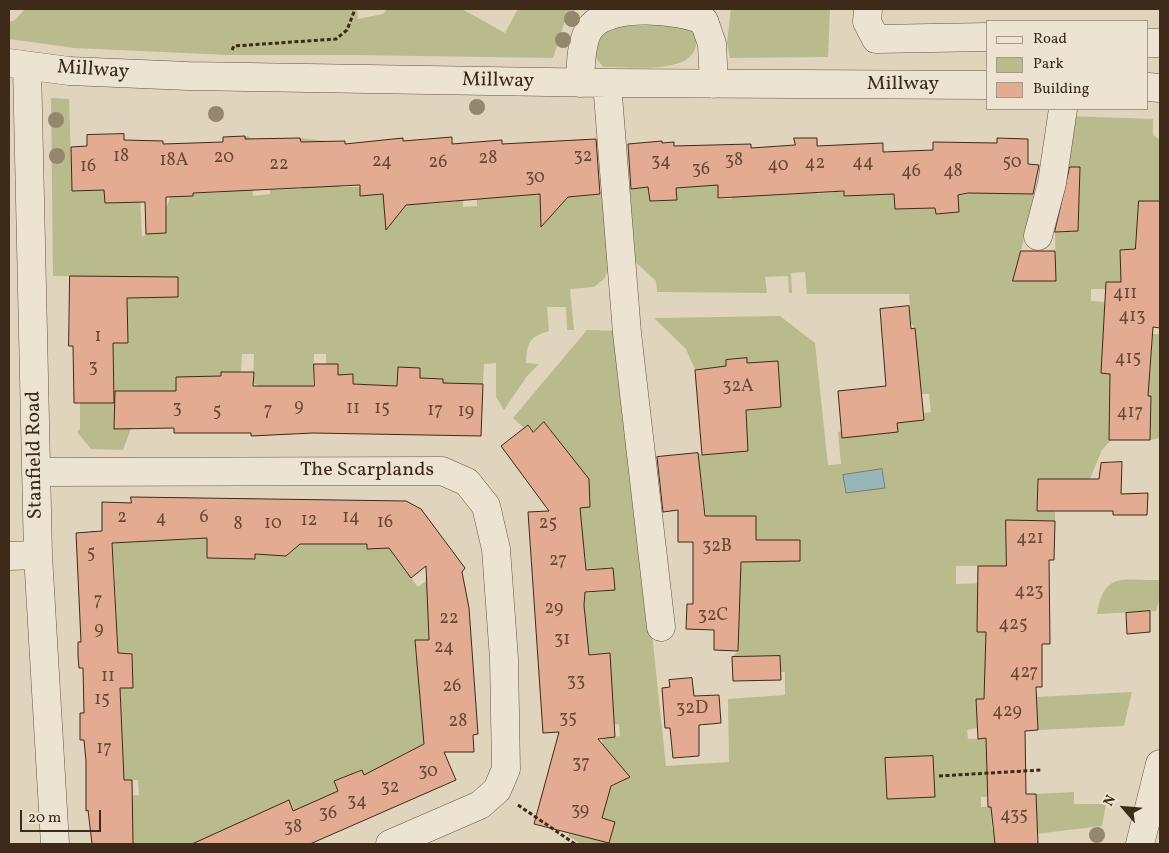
<!DOCTYPE html>
<style>
body{margin:0}
#map{position:relative;width:1169px;height:853px;overflow:hidden;background:#e1d4bc;font-family:Vollkorn,serif}
canvas{display:block}
.frame{position:absolute;inset:0;border:10px solid #3d2a18;pointer-events:none}
.legend{position:absolute;left:986px;top:20px;width:162px;height:90px;box-sizing:border-box;background:#ece3d3;border:1px solid #a69988;margin:0;padding:6px 9px;list-style:none;font-size:15px;color:#3d2a18}
.legend li{display:flex;align-items:center;gap:10px;height:25px}
.legend b{width:25px;border:1px solid #a69988}
.north{position:absolute;left:1099px;top:783px;width:50px;height:50px;-webkit-text-stroke:4px #ece3d3;paint-order:stroke;rotate:297deg;font-size:14px;font-weight:700;line-height:20px;text-align:center;color:#3d2a18}
.north::after{content:'';display:block;margin:auto;width:18px;height:22px;background:#3d2a18;clip-path:polygon(50% 0,100% 100%,50% 72%,0 100%)}
.scale{position:absolute;left:20px;top:810px;width:81px;height:22px;box-sizing:border-box;border:2px solid #3d2a18;border-top:0;padding-left:6px;font-size:15px;line-height:18px;white-space:nowrap;color:#3d2a18;-webkit-text-stroke:4px #ece3d3;paint-order:stroke}
</style>
<div id="map">
<canvas width="1169" height="853"></canvas>
<div class="frame"></div>
<ul class="legend">
<li><b style="height:6px;background:#ece3d3"></b>Road</li>
<li><b style="height:14px;background:#babb8c"></b>Park</li>
<li><b style="height:14px;background:#e2ab92"></b>Building</li>
</ul>
<div class="north">N</div>
<div class="scale">20 m</div>
</div>
<script>
const context = document.querySelector('canvas').getContext('2d');
context.lineJoin = 'round';
function fillPath(path, color) {
  context.fillStyle = color;
  context.fill(path, 'evenodd');
}
function trace(path, color, width, dash) {
  context.strokeStyle = color;
  context.lineWidth = width;
  context.lineCap = dash ? 'butt' : 'round';
  context.setLineDash(dash || []);
  context.stroke(path);
}
function label(font, color, halo, rows, align = 'center') {
  context.font = font + ' Vollkorn,serif';
  context.lineWidth = 4;
  context.setLineDash([]);
  context.textBaseline = 'middle';
  context.strokeStyle = halo;
  context.fillStyle = color;
  for (const [text, x, y, turn = 0] of rows) {
    context.save();
    context.translate(x, y);
    context.rotate((+turn || 0) * Math.PI / 180);
    context.textAlign = isNaN(turn) ? turn : align;
    if (halo) context.strokeText(text, 0, 0);
    context.fillText(text, 0, 0);
    context.restore();
  }
}
const green = new Path2D(`
 M25 9H357L358 19 383 14 387 9H462L505 33 518 9H576L565 21 553 58 353 55H229L74 48 9 39V22L15 20Z
 M731 9H830L828 57 730 58 727 43Z
 M674 25 685 27 695 34C706 78 630 66 603 67L594 55 597 34 609 26Z
 M51 98 69 99 72 190H104L105 203 136 202 139 175 142 237 146 234 166 233V209L170 197 193 196V145L202 143 204 193 225 192 224 175 246 174 245 136 250 137 253 196 270 194V190L302 189 300 138 325 141 327 165 339 177 340 187H360V196L383 194 410 179 406 140H420L425 204 456 202 455 187H462L463 207 477 206V199L540 194V211L545 215 555 174 573 197 602 194 601 178 608 177 611 265 604 279 594 287 570 289 574 330H567L566 307H547L549 331C529 337 527 343 526 363L539 364 527 376 504 410 496 397V363L484 364 483 384H472L443 395V379L420 378 419 368 398 367 397 386 353 392V375H338L326 364V354H314L313 386H259L253 383 254 354H242L241 372H221V381C205 380 191 376 176 377V391H138L137 413 123 450 91 449 77 432 80 429V403H103L114 382 113 343H128L106 277 53 276Z
 M1068 116 1153 119V135L1160 140V201H1139L1138 225 1160 226V233H1136L1135 249 1120 250 1121 275 1160 274V283L1106 282 1105 289H1091V301L1105 302 1104 328 1153 327V334H1160V438L1150 440 1151 396 1102 450 1090 479H1038L1037 511H1055V521L1006 520V566H988C988 589 978 609 977 632H1001L1016 698 976 699 978 728 967 730 968 739 1004 738 988 797H981V807H991L992 830 1037 826 1036 794 1074 792V804H1106L1102 826 994 839 995 844H581L568 836 569 833 609 842 615 822 602 818 605 805 586 777 614 785 623 781 626 773 603 763 602 738 620 736 619 724 594 727 610 663V653L578 656 588 642 586 625H576L574 606 585 605V593L615 590 613 568 586 569 585 554 580 555V508L590 507 584 473 545 423 533 432 528 425 524 428 513 418 587 330 623 331 646 577 666 766 729 762 728 699 785 695V672H781L780 656 732 657 738 651 721 581 756 540V516H706L698 453 702 455 748 451 746 410 781 407 778 361 747 363V358L726 360V366L695 370 686 349 654 318 780 316 815 343 828 465 841 464 838 432 842 431 858 436 898 432 897 423 924 420 923 413 931 412 929 394H921L915 328 911 323 909 294H807L805 272 791 273 792 293H789L788 276 765 277 767 293 657 292 656 281 629 256 624 189 648 187 650 201 677 200 676 183 704 181 705 186 718 185V199H731L735 193 761 196 798 194V187L815 185 817 194 844 191V196L867 195V184L893 182 895 209 935 208 936 214 958 212V195L968 194V184L997 193 1034 194 1014 281H1056L1055 232 1078 231 1080 168 1063 166ZM1119 334H1153L1150 372ZM956 566H984L985 583 956 584ZM933 756 935 797 887 799 885 758Z
 M9 288H10V364H9Z
 M92 530 102 542 184 537H255L281 556H286L290 553 291 537 367 538V549L387 537 401 564 418 587 430 578 442 603 428 604 429 640 415 641 416 658 428 657 431 696 420 697 421 714 437 712 444 736 445 755 411 751 400 756 403 764 366 778 362 770 334 781 338 791 315 801 319 813 294 811 289 800 251 817 225 839 211 844H133V832H128L126 796 139 795 138 780H124L120 688H133L132 654 118 653 114 560H105L90 532Z
 M1160 580V598L1156 611 1097 614C1104 570 1123 581 1160 580Z
 M1132 692 1124 726 1038 730 1036 697Z`);
const water = new Path2D(`
 M882 469 885 488 846 493 843 475Z`);
const building = new Path2D(`
 M124 134V140L163 141V144L223 142V137L245 136V139L300 138 301 142 345 141V144L403 138V141L452 137V144L502 140V144L596 139 600 194 568 197 541 227 540 194 406 205 386 230 383 194 360 196V185L193 193V196L166 197V233L146 234 145 202 105 203 104 190 72 191 71 147 87 146V135Z
 M794 138H817V146L883 143V152L933 150V142L997 143V138L1028 139V164L1039 165 1033 194 968 193 958 195 959 212 936 214 935 208 895 209 894 194 844 196V191L718 198V185L676 188 677 200 650 201 648 187 631 189 628 144 662 141V143L674 142V146L751 144V148L795 145Z
 M1070 167H1080L1078 231 1055 232Z
 M1139 201H1160V328L1153 327 1148 396H1151L1150 440H1109L1110 374 1101 373 1106 282H1121L1120 250 1135 249Z
 M1021 251H1055L1056 281H1013Z
 M70 276 178 277V297L127 298 128 343H113L114 403H74L73 346H69Z
 M909 306 911 329 915 328 924 420 897 423 898 432 842 438 838 391 886 386 880 309Z
 M747 358V363L778 361 781 407 746 410 748 451 702 455 695 370 726 366V360Z
 M314 364H338V375L353 374V384L397 386 398 367 420 368V378L443 379V383L483 384 481 436 313 433 251 436V433H174V428L114 429 115 391H176V377L221 376V372H254L253 386H314Z
 M544 422 589 479 590 507 580 508 586 570 613 568 615 590 585 592 584 605 589 655 610 653 615 737 598 739 630 777 611 786 602 818 615 822 609 843 534 824 559 732 543 733 528 512 549 511 501 446 528 425 533 432Z
 M698 453 705 516H756V540H800V561L741 562 738 651 714 650V630L686 629 687 604H693V542H678V510L663 512 657 457Z
 M1122 462 1121 494 1148 493 1147 515H1113V511H1037L1038 479H1099L1101 463Z
 M131 497 406 501 421 509 465 568 462 572 469 608 478 734 473 735 474 752H444L456 780 310 844H192L289 800 293 811 338 791 334 781 362 770 364 775 424 744 415 640H429L426 566 411 578 389 548 367 549V544H300L286 556 255 554V559L207 558V538L112 543 118 653 132 654 133 688H120L124 780H132L133 844H92L88 810 86 811V761L84 740H80V713H84L83 668H79L78 656V642H81L76 533 102 531V502L131 503Z
 M1006 520 1055 521 1054 560H1049L1050 644H1042V687H1036L1038 730 1025 731 1026 794H1036L1038 844H995L991 807H988L986 738 978 739 976 699H984L986 632H977L978 566H1006Z
 M1150 611V632L1127 634 1126 613Z
 M780 656 781 680 733 681 732 657Z
 M692 678 694 696 719 695 721 723 699 725V756L673 758 670 728H665L662 688 670 687 669 680Z
 M933 756 935 797 887 799 885 758Z`);
const path = new Path2D(`
 M232 50 234 46 336 39 347 30 355 9
 M939 776 1041 770
 M518 805 575 844`);
const minor = new Path2D(`
 M868 9 867 22 876 39 988 37
 M1148 43H1160
 M9 63 69 71 188 76 607 83 988 85
 M27 66 38 555 55 844
 M580 83C581 67 580 40 591 27 610 3 680 9 704 21L712 44 714 84
 M607 83 627 333 661 627
 M1148 87 1160 88
 M1038 236 1052 183 1063 109
 M36 472 442 471 467 482 486 506 496 549 504 659 506 769 497 790 480 805 390 844
 M9 556 38 555
 M1140 844 1160 764`);
const trees = [
 [572,19],
 [563,40],
 [477,107],
 [216,114],
 [56,120],
 [57,156],
 [1097,835]
];
const numberNames = [
 ["18",121,158],
 ["32",583,158],
 ["20",224,159],
 ["28",488,160],
 ["18A",174,162],
 ["38",734,162],
 ["24",382,163],
 ["34",661,163],
 ["26",438,164],
 ["44",863,164],
 ["50",1012,164],
 ["42",815,165],
 ["22",279,166],
 ["40",778,167],
 ["16",88,168],
 ["36",701,171],
 ["46",911,173],
 ["48",953,173],
 ["30",535,179],
 ["411",1125,295],
 ["413",1132,318],
 ["1",98,338],
 ["415",1128,360],
 ["3",93,369],
 ["32A",738,388],
 ["9",299,408],
 ["3",177,410],
 ["11",353,410],
 ["15",382,410],
 ["7",268,412],
 ["17",435,412],
 ["5",217,413],
 ["19",466,413],
 ["417",1130,414],
 ["2",122,519],
 ["6",204,519],
 ["14",351,519],
 ["4",161,520],
 ["12",309,522],
 ["16",385,524],
 ["10",273,525],
 ["25",548,525],
 ["8",238,526],
 ["421",1030,540],
 ["32B",717,548],
 ["5",91,555],
 ["27",558,562],
 ["423",1029,593],
 ["7",98,602],
 ["29",554,610],
 ["32C",713,617],
 ["22",449,620],
 ["425",1013,626],
 ["9",99,631],
 ["31",562,641],
 ["24",444,649],
 ["427",1024,674],
 ["11",108,678],
 ["33",576,683],
 ["26",452,688],
 ["15",102,701],
 ["32D",692,710],
 ["429",1007,713],
 ["35",568,720],
 ["28",458,723],
 ["17",104,750],
 ["37",581,765],
 ["30",428,773],
 ["32",390,789],
 ["34",357,803],
 ["39",580,812],
 ["36",328,815],
 ["435",1014,817],
 ["38",293,829]
];
const streetNames = [
 ["Millway",93,71,4],
 ["Millway",498,82,1],
 ["Millway",903,85],
 ["Stanfield Road",36,455,-91],
 ["The Scarplands",367,471]
];
fillPath(green, '#babb8c');
fillPath(water, '#98b6ba');
trace(water, '#747e79', 1);
fillPath(building, '#e2ab92');
trace(building, '#3d2a18', 1);
trace(minor, '#665441', 29);
trace(path, '#3d2a18', 3, [4, 2.5]);
trace(minor, '#ece3d3', 28);
context.fillStyle = '#95866e';
for (const [x, y] of trees) {
  context.beginPath();
  context.arc(x, y, 8, 0, 2 * Math.PI);
  context.fill();
}
label('18px', '#664a36', null, numberNames);
label('20px', '#3d2a18', '#ece3d3', streetNames);
</script>
